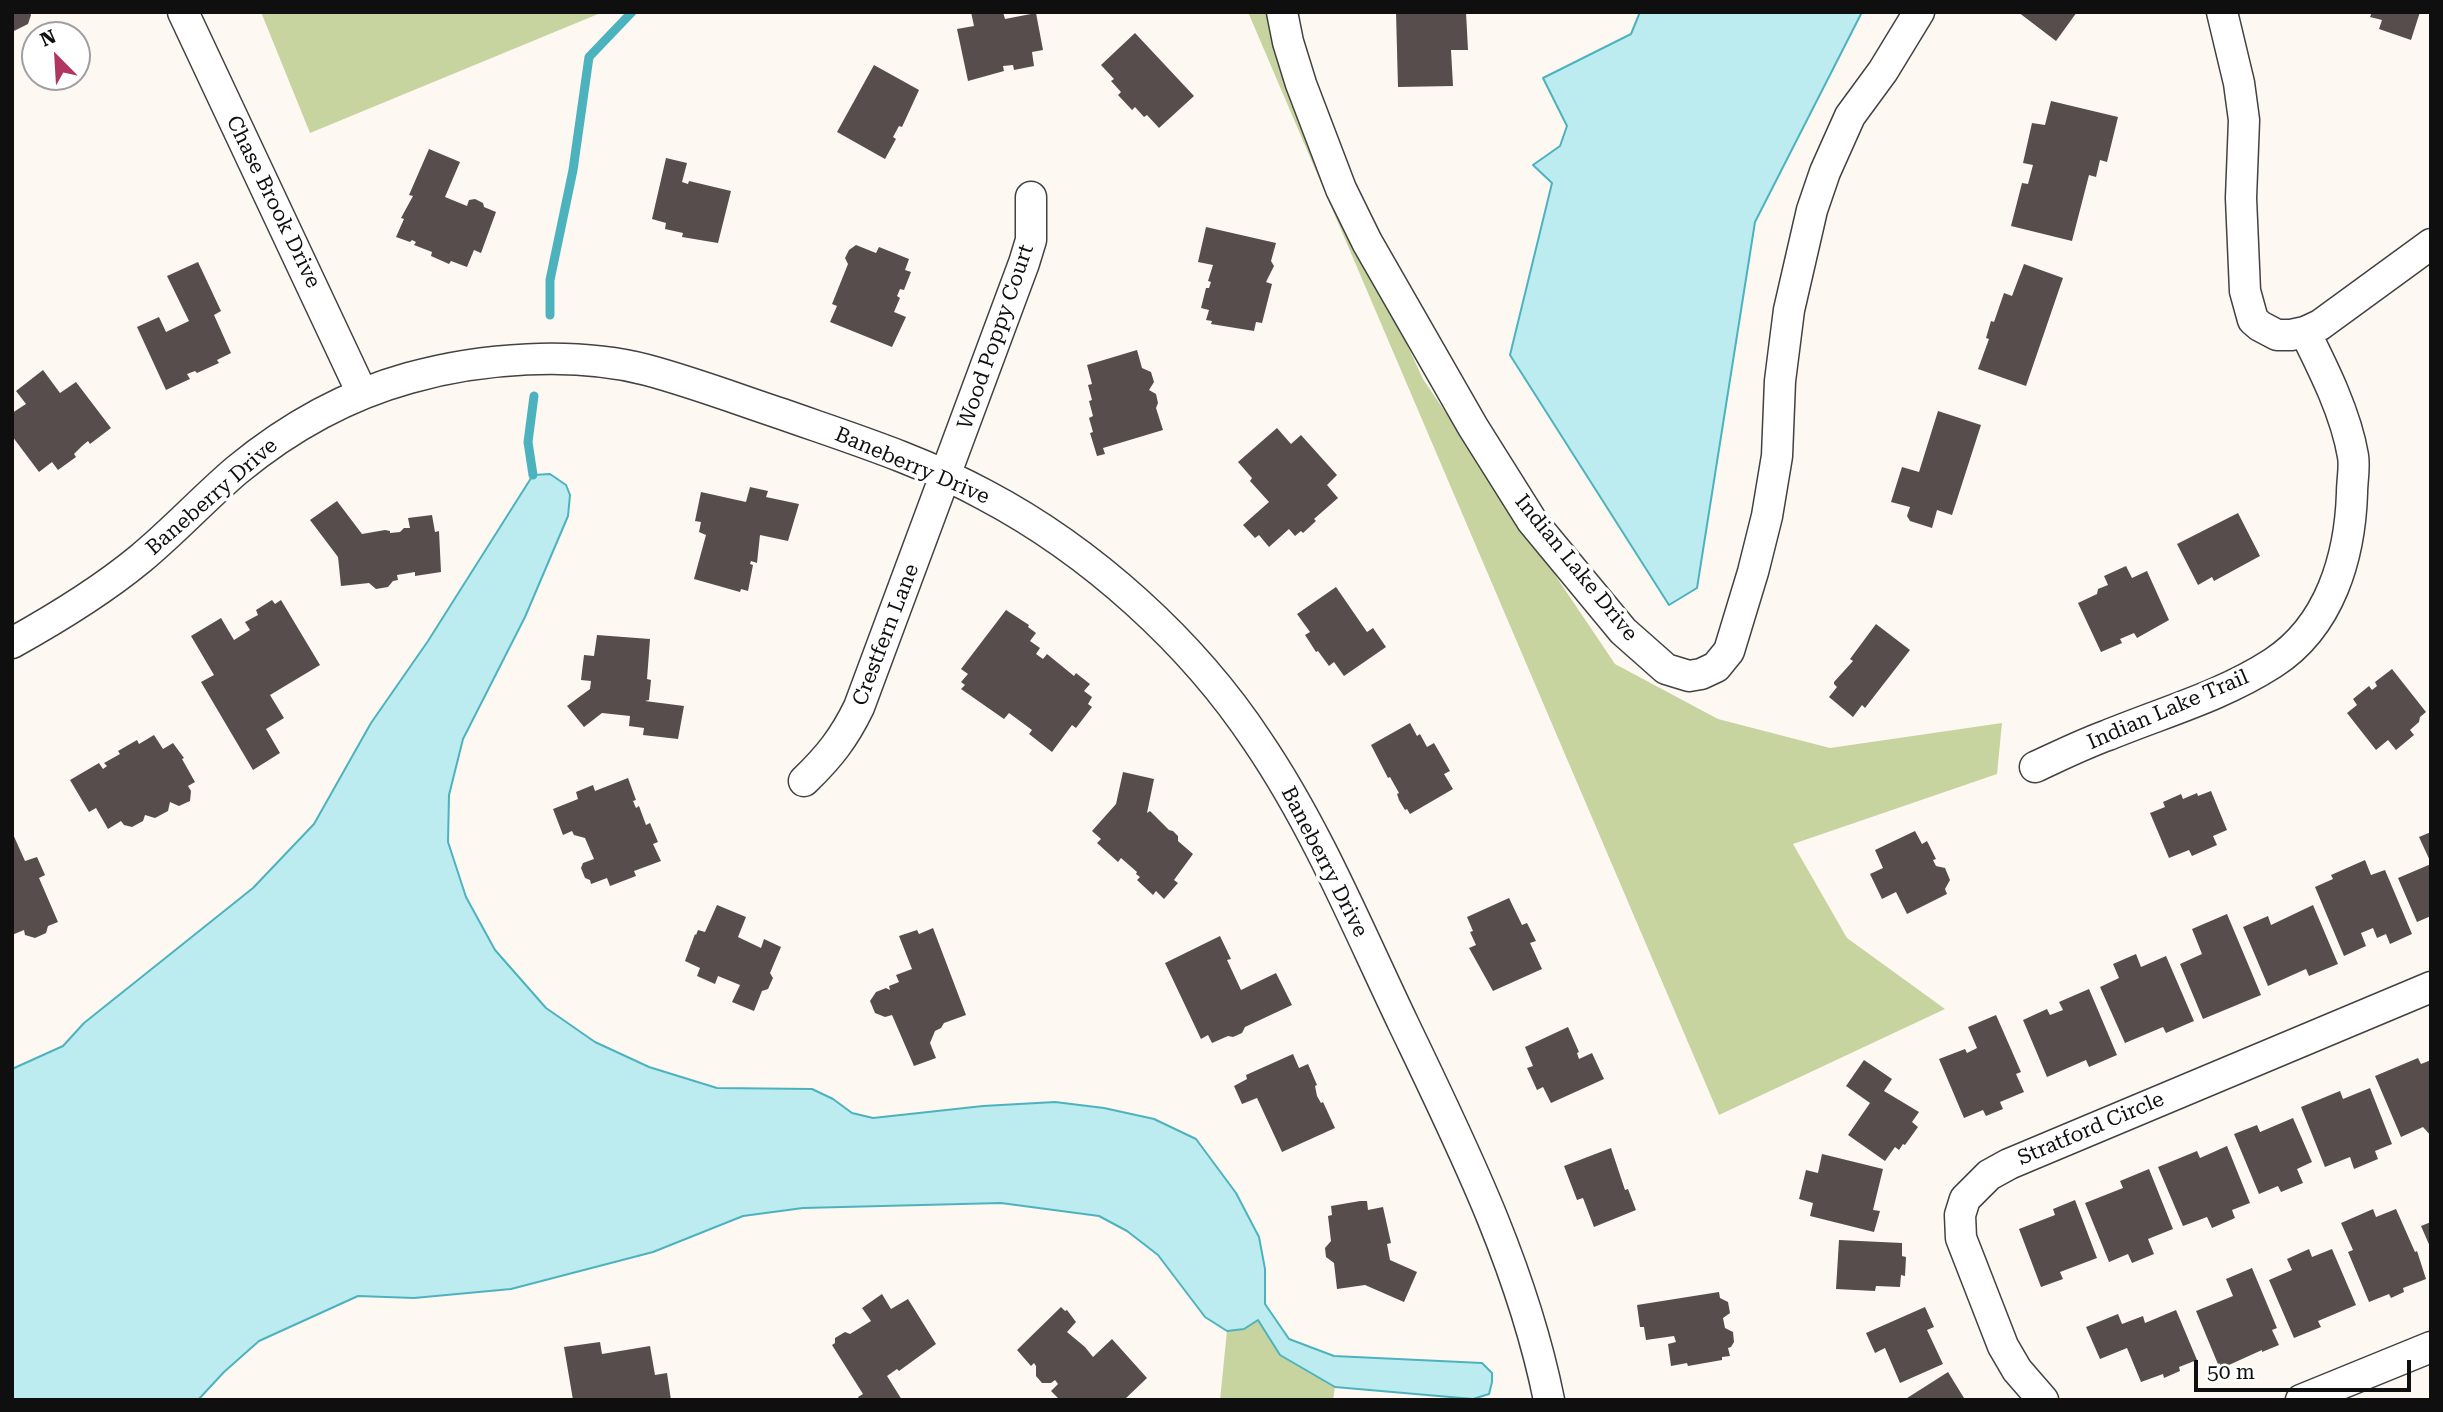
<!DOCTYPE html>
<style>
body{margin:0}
#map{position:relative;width:2443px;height:1412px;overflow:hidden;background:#fef8f3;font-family:"Roboto Serif",serif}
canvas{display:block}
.frame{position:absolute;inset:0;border:14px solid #0f0f0f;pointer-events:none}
.north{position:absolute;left:21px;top:21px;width:70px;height:70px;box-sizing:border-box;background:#fff;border:2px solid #9f9f9f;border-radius:50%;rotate:336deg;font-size:19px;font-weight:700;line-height:28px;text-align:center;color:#0f0f0f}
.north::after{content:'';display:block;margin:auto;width:24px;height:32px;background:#b03660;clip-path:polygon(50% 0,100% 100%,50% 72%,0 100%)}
.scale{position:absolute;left:2194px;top:1360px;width:217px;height:32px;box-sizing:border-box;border:4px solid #0f0f0f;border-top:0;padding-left:9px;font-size:21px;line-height:24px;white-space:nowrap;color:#0f0f0f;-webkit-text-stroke:5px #fff;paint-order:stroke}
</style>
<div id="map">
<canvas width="2443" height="1412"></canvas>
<div class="frame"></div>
<div class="north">N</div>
<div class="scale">50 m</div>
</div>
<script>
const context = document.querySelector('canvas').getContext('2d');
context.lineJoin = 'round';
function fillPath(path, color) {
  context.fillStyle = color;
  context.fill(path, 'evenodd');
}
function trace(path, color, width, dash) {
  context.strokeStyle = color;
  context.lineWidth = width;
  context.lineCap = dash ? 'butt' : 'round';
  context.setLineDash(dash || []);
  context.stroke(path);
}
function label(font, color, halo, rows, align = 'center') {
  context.font = font + ' "Roboto Serif",serif';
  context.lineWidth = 7;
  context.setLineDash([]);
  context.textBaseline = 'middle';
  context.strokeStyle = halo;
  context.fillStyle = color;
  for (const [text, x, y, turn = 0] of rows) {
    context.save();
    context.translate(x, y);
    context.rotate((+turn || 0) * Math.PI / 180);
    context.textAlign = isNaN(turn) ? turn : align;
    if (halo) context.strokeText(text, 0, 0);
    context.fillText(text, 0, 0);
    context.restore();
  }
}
const forest = new Path2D(`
 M261 12H603L310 133Z
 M1248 12H1269L1346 212 1423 379 1615 664 1718 719 1830 748 2002 723 1997 774 1793 844 1847 938 1945 1009 1719 1115Z
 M1258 1320 1280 1355 1335 1387 1333 1400H1220L1227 1331 1244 1329Z`);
const water = new Path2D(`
 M1640 12H1862L1755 222 1697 588 1669 605 1510 355 1552 183 1533 165 1560 146 1567 126 1543 78 1631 34Z
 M550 474 566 485 570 495 568 516 525 617 463 739 449 795 448 842 466 897 495 950 546 1008 595 1042 649 1067 717 1088 812 1089 833 1099 852 1113 873 1118 983 1106 1055 1102 1104 1108 1154 1119 1196 1139 1236 1193 1259 1237 1265 1269V1304L1289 1339 1334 1356 1482 1363 1492 1373V1382L1489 1394 1473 1399 1335 1387 1280 1355 1258 1320 1244 1329 1227 1331 1205 1317 1158 1255 1127 1231 1099 1216 1001 1203 803 1208 743 1216 653 1252 511 1289 414 1298 358 1296 259 1341 224 1372 198 1400H12V1069L63 1046 84 1023 253 888 314 824 371 723 428 641 533 475Z`);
const stream = new Path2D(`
 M550 315V280L573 170 589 57 632 12
 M533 475 528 442 534 396`);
const building = new Path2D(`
 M12 12H30L31 15 28 24 12 32Z
 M971 12H1003L1005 19 1036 13 1043 50 1032 52 1034 66 1014 70 1013 65 1003 66 1004 71 968 81 957 29 974 26Z
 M1396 12H1466L1468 50H1451L1453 86 1398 87Z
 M2018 12H2077L2056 41Z
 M2372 12H2420L2411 40 2379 29 2382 20 2370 17Z
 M1135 33 1194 96 1159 128 1147 115 1144 117 1135 107 1132 110 1118 95 1121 92 1111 81 1114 79 1101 65Z
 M874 65 919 90 902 127 899 126 893 137 896 139 885 159 837 132Z
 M2051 101 2118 117 2107 162 2100 160 2096 177 2089 175 2072 241 2011 226 2022 183 2028 184 2033 165 2023 163 2032 123 2045 125Z
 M429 149 460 162 445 197 467 206 469 200 475 199 483 203 484 207 496 212 481 253 474 250 467 267 451 261 449 264 431 256 432 252 414 245 416 242 412 240 410 242 396 237 404 219 401 218 413 196 409 195Z
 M666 158 687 163 682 182 688 184 689 181 731 191 718 243 682 237 683 233 665 229 666 223 652 219Z
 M1206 227 1276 243 1271 261 1274 266 1266 282 1272 284 1262 323 1256 322 1254 331 1211 324 1212 321 1206 320 1209 310 1201 308 1206 288H1209L1211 282 1208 281 1213 265 1198 262Z
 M856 245 876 253 879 247 909 259 905 270 911 272 904 290 900 289 897 296 900 298 894 312 906 317 892 347 830 322 837 306 832 304 848 264 845 258 849 250Z
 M198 262 221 311 214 315 231 353 217 360 219 363 197 373 195 371 187 374 190 379 166 390 137 327 159 317 166 332 189 321 167 276Z
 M2024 264 2063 278 2026 386 1978 369 1989 339 1986 338 1991 321 1994 322 2004 293 2012 296Z
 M1137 350 1142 368 1151 372 1154 382 1149 390 1156 394 1158 403 1156 408 1163 430 1103 448 1105 454 1097 456 1090 433 1093 432 1089 418 1093 416 1089 401 1092 400 1088 385 1092 384 1087 365Z
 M43 370 60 393 76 382 111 428 90 444 88 441 82 446 74 454 76 457 58 470 52 462 39 472 12 436V413L26 404 16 391Z
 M1938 411 1981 425 1952 515 1937 510 1932 528 1910 521 1907 516 1910 507 1891 502 1902 467 1919 472Z
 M1277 428 1291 444 1301 435 1337 475 1327 485 1338 498 1314 519 1316 521 1303 533 1301 531 1295 536 1289 529 1269 547 1259 535 1255 538 1243 525 1269 502 1250 481 1252 478 1238 462Z
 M750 487 768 491 766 497 799 504 788 541 760 535 757 563 751 561 750 564 753 565 748 591 741 589 740 592 694 579 706 535 699 532 701 522 695 521 701 492 746 502Z
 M337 501 362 534 385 530 390 531V533L400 532 404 528H410L408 518 432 515 435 532 439 531 441 572 415 576V572L397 575 398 580 393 581 388 587 376 589 369 583 341 586 338 557 310 520Z
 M2238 513 2260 556 2214 581 2212 577 2198 585 2177 544Z
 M2126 566 2132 578 2147 571 2169 620 2137 638 2134 633 2120 639 2122 643 2101 652 2078 603 2097 594 2098 589 2108 585 2104 576Z
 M1336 587 1367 632 1373 628 1386 647 1344 676 1334 662 1329 666 1318 651 1316 652 1305 635 1310 632 1297 614Z
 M272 600 275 604 281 600 320 665 270 695 284 718 266 729 280 753 253 770 201 682 214 675 191 636 221 618 234 640 250 630 245 622 258 615 256 610Z
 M1006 610 1029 625 1028 627 1036 633 1030 641 1040 648 1036 654 1043 659 1047 654 1074 676 1076 673 1090 684 1084 691 1092 697 1088 704 1092 707 1076 728 1072 725 1052 752 1029 734 1032 730 1009 713 1004 719 961 689 965 685 961 682 968 674 961 669Z
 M1876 624 1910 650 1865 708 1862 705 1853 717 1829 697 1837 687 1834 684V682L1853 661 1850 659Z
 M597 635 650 639 647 679 651 680 649 700 645 701 684 706 678 739 643 735 644 728 629 726 630 716 602 713 584 727 567 706 590 689 591 681 581 680 584 655 594 656Z
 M2392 669 2426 712 2420 717 2419 722 2410 730 2414 735 2396 750 2388 740 2376 750 2347 713 2357 705 2353 699 2369 686 2372 690 2377 686 2375 682Z
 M1410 723 1417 736 1420 734 1427 747 1434 743 1450 771 1444 774 1453 789 1410 814 1407 809 1405 810 1399 800 1397 794 1399 793 1390 777 1388 778 1371 745Z
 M154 735 163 749 173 743 184 758 182 759 195 782 188 786 191 791 190 801 179 806 170 802 168 811 155 818 145 815 143 821 132 827 124 825 121 821 108 829 96 808 89 812 70 780 99 763 103 769 107 766 104 763 120 754 118 751 137 740 139 744Z
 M1123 772 1154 779 1147 813 1150 811 1169 830 1173 831 1178 836V841L1193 854 1174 880 1178 883 1164 899 1156 891 1153 895 1137 880 1140 877 1136 874 1137 872 1121 858 1118 862 1097 843 1101 839 1092 831 1116 804Z
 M628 778 636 800 633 801 636 808 639 806 646 825 650 823 658 842 653 844 661 861 634 871 636 876 610 886 607 878 591 884 590 880 585 878 581 868 583 863 594 859 585 838 574 835 572 831 563 835 553 809 578 799 576 792 593 785 595 791Z
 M2211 791 2227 830 2213 836 2217 845 2192 856 2189 850 2169 858 2150 813 2165 807 2163 802 2181 794 2183 799 2197 793 2198 796Z
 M1915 831 1922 844 1927 841 1936 859 1933 860 1936 866 1945 868 1950 880 1945 889 1947 894 1907 914 1896 892 1882 899 1870 874 1883 868 1875 850Z
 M12 832 25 861 37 857 45 875 39 878 58 922 48 926 46 933 35 938 25 935 24 930 12 935Z
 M2431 832V863L2419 837Z
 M2365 860 2371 875 2385 870 2412 934 2390 944 2386 934 2377 938 2373 928 2361 933 2366 946 2344 956 2315 887 2333 879 2331 875Z
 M2431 864V916L2417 922 2398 878Z
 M1509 898 1522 925 1527 923 1536 941 1530 943 1542 969 1493 991 1469 948 1476 945 1470 932 1473 931 1467 917Z
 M717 905 746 917 738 937 761 948 764 939 781 947 770 973 773 978 768 989 762 991 754 1011 732 1002 740 985 718 976 715 984 697 976 700 968 685 961 695 934 696 935 698 930 705 932Z
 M2313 905 2338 964 2309 976 2306 969 2268 986 2243 927 2268 916 2271 925Z
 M2227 914 2261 995 2203 1019 2180 964 2202 954 2192 929Z
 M933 928 966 1015 944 1023 941 1028 935 1031 930 1043 936 1058 914 1066 892 1015 885 1017 875 1013 870 1001 876 992 886 988 890 990 889 986 899 982 896 975 912 969 899 936 917 930 919 934Z
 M1220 936 1231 959 1227 960 1241 990 1276 973 1292 1005 1245 1027 1242 1033 1233 1037 1228 1036 1212 1043 1208 1035 1201 1039 1165 963Z
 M2136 954 2141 967 2166 956 2194 1021 2166 1033 2163 1027 2125 1043 2100 987 2119 978 2113 964Z
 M2089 989 2117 1055 2089 1067 2086 1060 2047 1077 2023 1020 2047 1009 2050 1015 2063 1010 2059 1002Z
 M1996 1015 2021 1072 2016 1074 2024 1092 2000 1102 2003 1109 1986 1116 1983 1110 1964 1118 1939 1059 1965 1049 1967 1053 1977 1048 1968 1027Z
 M1568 1027 1579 1052 1577 1053 1579 1059 1592 1053 1604 1079 1551 1103 1543 1087 1537 1090 1527 1068 1533 1066 1525 1047Z
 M1293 1054 1299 1068 1308 1064 1317 1085 1315 1086 1317 1096 1321 1103 1323 1102 1335 1128 1282 1152 1257 1098 1242 1104 1234 1086 1247 1079 1246 1075Z
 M2418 1058 2421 1064 2431 1060V1136L2423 1127 2401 1137 2375 1076Z
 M1864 1060 1892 1079 1884 1091 1919 1112 1912 1122 1918 1127 1905 1145 1903 1144 1899 1150 1895 1147 1885 1161 1848 1135 1870 1103 1846 1086Z
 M2370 1088 2392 1144 2375 1151 2378 1159 2354 1169 2350 1157 2325 1167 2301 1107 2340 1091 2343 1099Z
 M2293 1118 2312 1162 2297 1169 2303 1183 2281 1192 2278 1186 2259 1194 2234 1134 2257 1125 2260 1132Z
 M2227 1146 2250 1203 2232 1210 2235 1218 2212 1228 2207 1217 2183 1226 2158 1167 2197 1151 2200 1158Z
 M1611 1148 1625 1190 1628 1189 1636 1210 1594 1227 1583 1198 1577 1200 1564 1166Z
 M1822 1154 1883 1169 1873 1210 1880 1211 1874 1232 1810 1216 1813 1203 1799 1199 1806 1170 1818 1173Z
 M2149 1169 2173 1229 2148 1239 2154 1254 2132 1263 2128 1254 2109 1262 2085 1203 2123 1188 2120 1181Z
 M2075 1200 2097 1258 2060 1272 2063 1279 2041 1287 2019 1229 2055 1215 2053 1209Z
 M1360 1201H1367L1368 1210 1383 1207 1391 1243 1387 1244 1390 1260 1417 1272 1404 1302 1365 1285 1337 1289 1334 1263 1326 1257 1325 1248 1331 1241 1328 1216 1332 1215 1331 1206Z
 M2373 1209 2376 1217 2396 1209 2415 1252 2417 1251 2426 1279 2403 1288 2404 1292 2391 1298 2389 1294 2369 1302 2348 1252 2353 1250 2341 1223Z
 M2431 1222V1249L2421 1226Z
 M1839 1240 1902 1243V1256L1906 1257 1905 1276 1901 1275 1900 1287 1876 1286 1875 1291 1836 1289Z
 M2309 1249 2312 1257 2332 1249 2356 1305 2318 1321 2321 1327 2294 1338 2269 1280 2292 1270 2287 1259Z
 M2252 1268 2277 1328 2272 1330 2279 1345 2262 1352V1350L2220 1369 2196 1311 2233 1296 2226 1279Z
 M1719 1292 1720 1298 1728 1302 1730 1313 1723 1318 1725 1328 1733 1332 1734 1342 1731 1347 1728 1348 1730 1356 1722 1357V1360L1688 1366 1687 1363 1671 1366 1668 1344 1676 1342 1674 1336 1646 1340 1644 1327H1640L1637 1305Z
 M882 1294 891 1309 908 1299 936 1344 899 1371 897 1369 887 1376 902 1400H860L858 1397 863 1394 832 1345 835 1343V1338L845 1332 850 1334 871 1321 862 1308Z
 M1061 1307 1065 1311 1067 1310 1076 1322 1067 1332 1085 1347 1093 1357 1112 1339 1147 1378 1124 1400H1060L1051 1391 1058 1384 1055 1380 1051 1383H1042L1036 1376V1366L1034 1363 1031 1366 1017 1350Z
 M1925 1307 1934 1327 1927 1330 1943 1364 1900 1383 1885 1348 1875 1353 1866 1333Z
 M2176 1310 2197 1360 2179 1367 2180 1371 2164 1378 2163 1374 2141 1382 2127 1348 2100 1359 2086 1327 2118 1314 2122 1324 2143 1316 2145 1323Z
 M600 1342 602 1354 650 1346 655 1375 667 1373 671 1400H573L564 1347Z
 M1948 1372 1964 1398 1960 1400H1904Z`);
const minor = new Path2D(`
 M183 12 362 393
 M1282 12 1288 42 1301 84 1341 189 1367 242 1473 427 1532 521 1623 631 1666 669 1689 676 1701 674 1716 667 1729 651 1753 572 1767 516 1777 456 1780 381 1789 310 1812 210 1825 172 1850 116 1883 71 1919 12
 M2222 12 2239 83 2244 120 2241 198 2245 291 2253 320 2260 326 2277 335H2291L2305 332 2320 325 2431 244
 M12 643C57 618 100 592 140 559 174 531 203 499 237 470 288 428 344 396 409 378 480 358 574 351 647 370 692 382 737 399 782 414 850 438 921 460 985 495 1091 551 1192 642 1258 742 1317 829 1358 929 1403 1023 1462 1146 1522 1266 1549 1400
 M2035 767C2059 756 2083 744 2108 735 2164 712 2222 696 2273 663 2330 626 2350 557 2352 493 2352 481 2355 467 2353 456 2346 414 2324 370 2305 332
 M804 781C829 757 844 738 859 707L1024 263 1031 240V197
 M2043 1400 2017 1370 2003 1346 1961 1238 1960 1215 1965 1199 1989 1175 2009 1164 2431 987
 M2301 1400 2431 1347`);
const streetNames = [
 ["Chase Brook Drive",273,202,64],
 ["Wood Poppy Court",996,337,-71],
 ["Baneberry Drive",912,466,23],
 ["Baneberry Drive",212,497,-41],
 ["Indian Lake Drive",1576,568,51],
 ["Crestfern Lane",886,635,-69],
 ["Indian Lake Trail",2168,710,-23],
 ["Baneberry Drive",1324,862,63],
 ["Stratford Circle",2091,1129,-23]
];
fillPath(forest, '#c7d4a0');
fillPath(water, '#bdecf0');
trace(water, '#4cb3be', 2);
trace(stream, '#4cb3be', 9);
fillPath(building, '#574d4d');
trace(minor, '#424242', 33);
trace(minor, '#fff', 30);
label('21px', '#0f0f0f', '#fff', streetNames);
</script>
